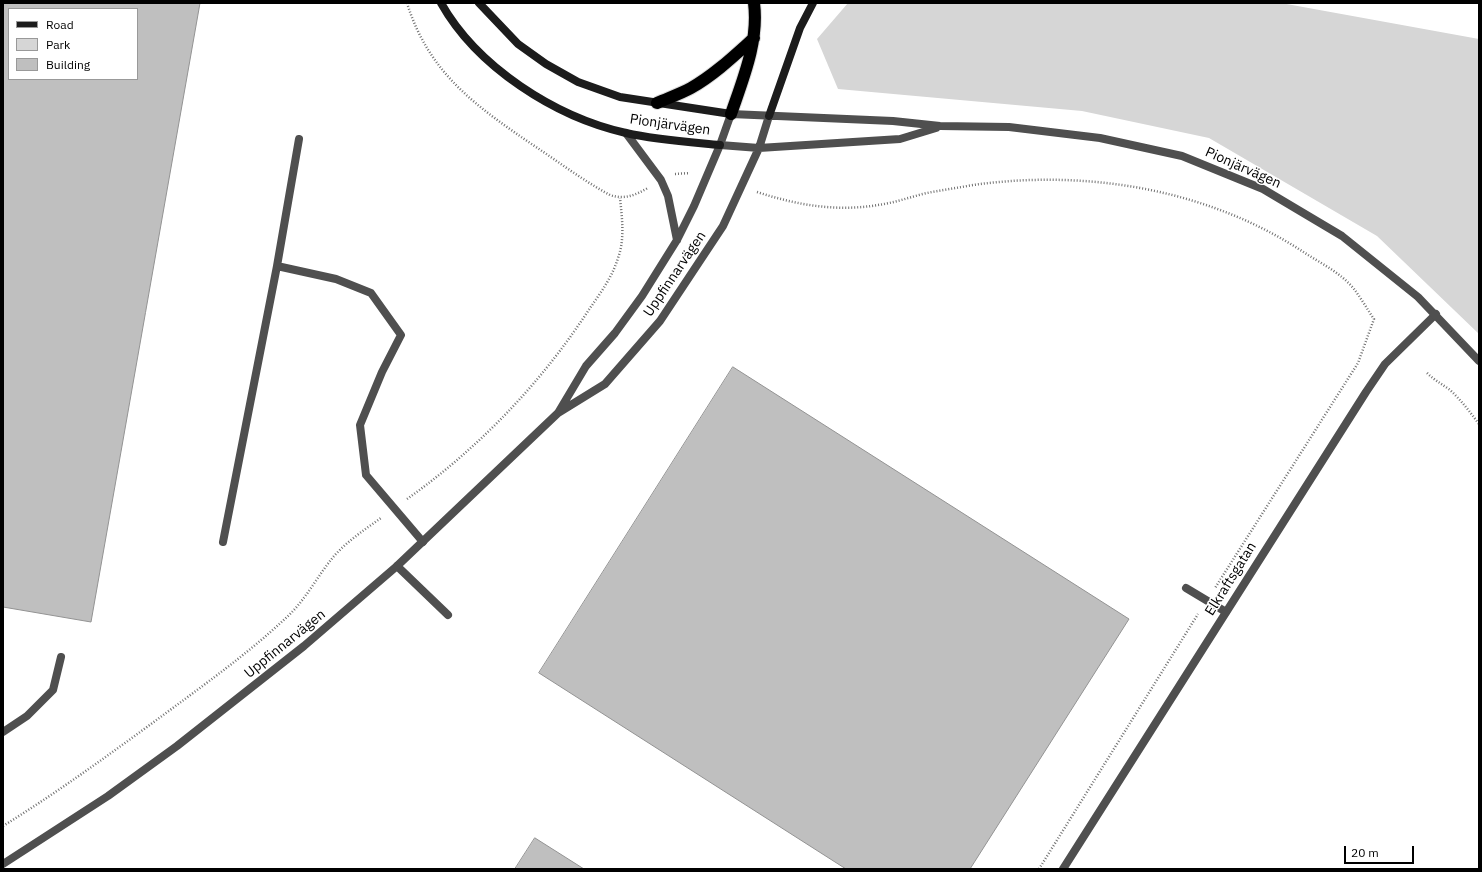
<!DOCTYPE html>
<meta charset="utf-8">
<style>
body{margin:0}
#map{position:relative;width:1482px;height:872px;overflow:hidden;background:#fff;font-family:"IBM Plex Sans",sans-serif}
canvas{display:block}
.frame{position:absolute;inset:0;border:4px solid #000;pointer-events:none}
.legend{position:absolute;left:8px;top:8px;width:130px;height:72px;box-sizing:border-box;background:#fff;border:1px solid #999;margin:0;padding:5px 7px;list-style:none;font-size:12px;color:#000}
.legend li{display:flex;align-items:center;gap:8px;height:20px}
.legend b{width:20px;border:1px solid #999}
.scale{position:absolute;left:1344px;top:846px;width:70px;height:18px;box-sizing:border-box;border:2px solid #000;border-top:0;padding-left:5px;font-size:12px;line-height:14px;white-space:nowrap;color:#000;-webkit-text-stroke:3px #fff;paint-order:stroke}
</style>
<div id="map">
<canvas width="1482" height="872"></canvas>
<div class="frame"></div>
<ul class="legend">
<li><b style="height:5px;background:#1c1c1c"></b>Road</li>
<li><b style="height:11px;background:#d6d6d6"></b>Park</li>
<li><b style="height:11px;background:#bfbfbf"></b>Building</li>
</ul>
<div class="scale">20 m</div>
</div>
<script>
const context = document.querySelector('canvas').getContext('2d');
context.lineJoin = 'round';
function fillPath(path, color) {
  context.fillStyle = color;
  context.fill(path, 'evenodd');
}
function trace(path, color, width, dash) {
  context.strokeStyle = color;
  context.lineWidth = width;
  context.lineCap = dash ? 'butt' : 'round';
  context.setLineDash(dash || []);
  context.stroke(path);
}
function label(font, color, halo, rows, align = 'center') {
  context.font = font + ' "IBM Plex Sans",sans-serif';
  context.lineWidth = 3;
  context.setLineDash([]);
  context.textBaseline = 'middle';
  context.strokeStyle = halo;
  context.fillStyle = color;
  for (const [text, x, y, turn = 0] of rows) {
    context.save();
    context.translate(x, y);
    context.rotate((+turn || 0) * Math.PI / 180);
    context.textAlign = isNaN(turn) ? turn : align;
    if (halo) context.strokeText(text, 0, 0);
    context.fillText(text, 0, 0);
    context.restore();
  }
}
const green = new Path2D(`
 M848 3H1281L1479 39V334L1377 236 1209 138 1082 111 838 89 817 39Z`);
const building = new Path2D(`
 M3 3H200L91 622 3 607ZM9 9H137V79H9Z
 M733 367 1129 619 970 869H846L539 673Z
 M535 838 584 869H515Z`);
const path = new Path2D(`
 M407 3C429 74 477 107 536 147 560 163 584 181 610 195 625 200 635 195 648 188
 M675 174 690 173
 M757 192C797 205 836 212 878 205 894 203 910 197 927 193 942 190 957 188 973 185 1087 169 1208 189 1305 253 1322 264 1341 273 1354 289 1361 298 1367 309 1374 319L1358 363 1215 588
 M1427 373C1434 380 1442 384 1450 390 1461 400 1470 412 1479 424
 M407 499C478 449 541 383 588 311 599 295 612 278 618 258 625 239 622 218 620 198
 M3 826C58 792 110 754 162 716 205 684 249 653 288 616 305 600 316 579 330 561 343 544 364 530 381 518
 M1039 869 1198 614`);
const service = new Path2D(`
 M277 266 299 139
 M223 542 277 266 336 279 371 293 401 335 382 372 360 425 366 475 423 542
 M397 566 448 615
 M1186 588 1226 612
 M3 732 27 716 53 690 61 657`);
const minor = new Path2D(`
 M1063 869 1366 392 1385 364 1436 314`);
const tertiary = new Path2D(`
 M626 133 661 180 668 196 677 240
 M720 145 759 148 900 139 936 128
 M558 413 586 366 615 333 642 296 677 240 694 206 720 145 731 114 893 121 940 126 1009 127 1100 138 1182 156 1263 189 1342 236 1418 297 1479 361
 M3 864 108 796 177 746 304 646 397 566 558 413 605 384 660 321 723 226 759 148 769 116`);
const secondary = new Path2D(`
 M441 3C477 67 555 117 626 133 657 140 689 142 720 145
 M479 3 518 44 546 64 578 82 620 97 731 114
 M769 116 800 28 813 3`);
const motorway = new Path2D(`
 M657 103C668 98 680 94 691 88 714 75 734 56 754 38
 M731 114C743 79 759 41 754 3`);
const streetNames = [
 ["Pionjärvägen",670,125,8],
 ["Pionjärvägen",1243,168,24],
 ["Uppfinnarvägen",675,274,-56],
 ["Elkraftsgatan",1231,579,-58],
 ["Uppfinnarvägen",285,644,-39]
];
fillPath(green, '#d6d6d6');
fillPath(building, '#bfbfbf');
trace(building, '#939393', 1);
trace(motorway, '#dbdbdb', 14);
trace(path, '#717171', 2.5, [1, 2]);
trace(service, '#4f4f4f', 8);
trace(minor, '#4f4f4f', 8);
trace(tertiary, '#4f4f4f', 8);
trace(secondary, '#1c1c1c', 8);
trace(motorway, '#000', 12);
label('14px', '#000', '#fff', streetNames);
</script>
